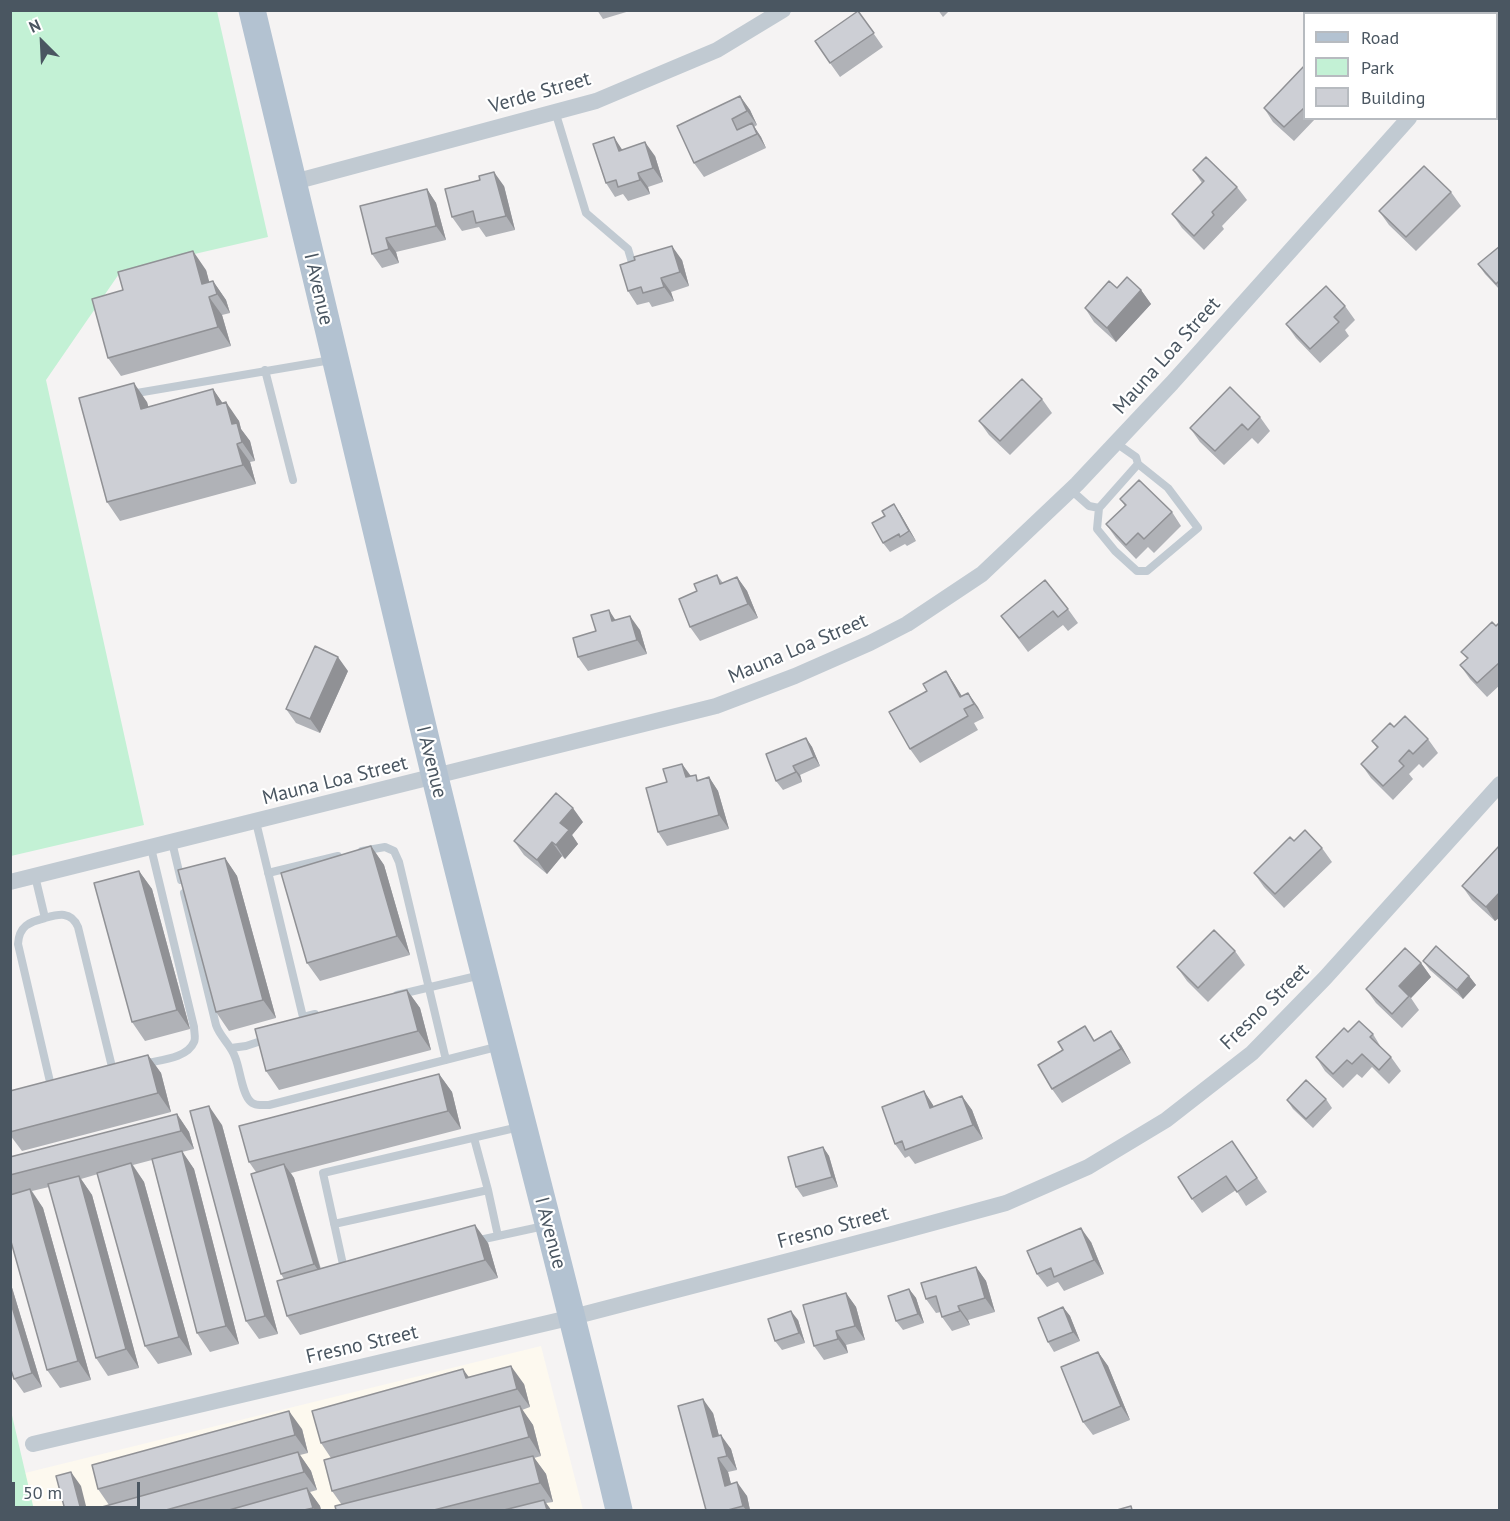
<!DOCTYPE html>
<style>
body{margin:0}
#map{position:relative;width:1510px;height:1521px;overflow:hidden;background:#f5f3f3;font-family:"PT Sans",sans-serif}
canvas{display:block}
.frame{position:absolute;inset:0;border:12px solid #4a5661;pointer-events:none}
.legend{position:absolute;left:1303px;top:12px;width:195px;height:108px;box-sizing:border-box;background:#fff;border:2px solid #b7bbc0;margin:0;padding:8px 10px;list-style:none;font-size:18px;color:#4a5661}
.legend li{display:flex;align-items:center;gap:12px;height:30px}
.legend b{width:30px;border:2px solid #b7bbc0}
.north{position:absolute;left:12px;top:12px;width:60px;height:60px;-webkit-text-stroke:4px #fff;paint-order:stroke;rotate:336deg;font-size:16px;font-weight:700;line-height:24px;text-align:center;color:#4a5661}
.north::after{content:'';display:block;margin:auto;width:21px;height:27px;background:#4a5661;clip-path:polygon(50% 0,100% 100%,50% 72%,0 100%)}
.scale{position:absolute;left:12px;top:1482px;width:128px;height:27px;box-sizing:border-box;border:3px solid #4a5661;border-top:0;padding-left:8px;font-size:18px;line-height:21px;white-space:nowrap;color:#4a5661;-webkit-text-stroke:4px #fff;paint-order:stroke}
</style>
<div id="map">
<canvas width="1510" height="1521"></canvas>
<div class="frame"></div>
<ul class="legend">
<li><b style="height:8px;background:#b3c2d1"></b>Road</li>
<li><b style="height:16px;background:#c3f1d5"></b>Park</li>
<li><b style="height:16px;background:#cdcfd5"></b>Building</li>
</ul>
<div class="north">N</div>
<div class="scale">50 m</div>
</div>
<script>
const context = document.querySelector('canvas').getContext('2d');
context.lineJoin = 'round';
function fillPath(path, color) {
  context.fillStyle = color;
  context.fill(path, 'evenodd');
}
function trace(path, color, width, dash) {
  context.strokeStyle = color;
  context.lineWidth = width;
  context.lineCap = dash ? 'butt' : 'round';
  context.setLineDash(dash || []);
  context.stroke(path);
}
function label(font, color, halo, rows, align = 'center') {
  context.font = font + ' "PT Sans",sans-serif';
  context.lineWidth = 4.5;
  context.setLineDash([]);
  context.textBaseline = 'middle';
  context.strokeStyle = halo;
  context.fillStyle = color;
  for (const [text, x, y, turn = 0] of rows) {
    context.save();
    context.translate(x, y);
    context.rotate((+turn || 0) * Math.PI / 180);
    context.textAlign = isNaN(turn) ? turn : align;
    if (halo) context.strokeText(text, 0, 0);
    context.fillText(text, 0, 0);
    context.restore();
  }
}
const commercial = new Path2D(`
 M541 1346 583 1510H34L25 1473Z`);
const green = new Path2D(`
 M10 11H217L268 237 121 271 46 380 144 825 11 856Z
 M11 1411 34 1510H11Z`);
const lane = new Path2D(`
 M555 111 586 213 628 249 634 269
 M265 370 293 480
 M131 394 331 360
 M1071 490 1089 506 1099 508 1138 464 1136 457 1116 443
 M1099 508 1097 529 1115 551 1137 571H1147L1198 528 1168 488 1138 464
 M256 822 303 1017 315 1014
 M172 842 181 880
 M362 851 385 847 394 851 399 862 446 1060
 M268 873 338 856
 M35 876 45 918C29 922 19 926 18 944L51 1086
 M184 893 216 1025C220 1037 231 1045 235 1057 240 1068 242 1095 251 1102 255 1106 263 1105 269 1105L500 1046
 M45 918C59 914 71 911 78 927L113 1071
 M397 995 481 975
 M231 1048 246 1046 267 1039
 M143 1064C158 1060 187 1059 194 1042 196 1038 194 1032 194 1027L151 848
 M488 1190 498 1236
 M334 1224 488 1190 474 1138
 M475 1241 544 1226
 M348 1268 344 1269 323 1173 519 1127`);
const street = new Path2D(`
 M1496 22 1500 18
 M294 182 596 101 717 50 783 10
 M10 882 716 706 795 676 870 643 907 624 982 574 1077 484 1172 383 1409 118
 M33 1444 573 1317 892 1234 1006 1203 1088 1167 1166 1120 1252 1053 1325 978 1500 784`);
const primary = new Path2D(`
 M252 10C314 264 371 519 434 773 494 1019 561 1264 619 1510`);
const wall = new Path2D(`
 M597 10H633L603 19Z
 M938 10H950L943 17Z
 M858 11 883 47 840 77 830 63Z
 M1305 65V118H1316L1294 141 1273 122 1264 108Z
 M740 96 750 110 757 125 754 127 761 137 766 148 704 177 694 163Z
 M623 150 655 156 663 182 648 187 650 194 628 201 623 194 615 197 606 183Z
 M1193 170 1237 187 1247 200 1222 226 1224 229 1204 250 1182 228 1172 214 1202 183Z
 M504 186 515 230 486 237 479 227 462 231 452 217Z
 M427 189 436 203 446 240 396 252 399 263 382 268 372 254Z
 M1451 192 1461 206 1416 251 1389 225 1379 211Z
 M1500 246V290L1485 274 1478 264Z
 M682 260 689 286 671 292 674 301 652 307 649 302 637 305 628 291Z
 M206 270 209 283 213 281 226 300 230 313 222 315 231 346 121 376 108 358 123 290Z
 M1141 290 1151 304 1116 342 1094 322 1085 308Z
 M1345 306 1355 320 1345 330 1349 336 1320 363 1296 338 1286 324Z
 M213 389 222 403 239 421 241 429 250 441 255 461 250 462 256 484 120 521 107 502 147 402 148 407Z
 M1042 399 1052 413 1010 455 989 435 979 421Z
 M1260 417 1270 431 1258 444 1252 438 1224 465 1200 442 1190 428Z
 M1120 499 1172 512 1181 526 1154 553 1148 547 1136 559 1116 538 1106 524 1125 506Z
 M900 513 916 541 907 546 905 544 890 552 883 543Z
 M717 575 723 583 737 577 747 591 758 618 700 641 690 627 697 591Z
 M1068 609 1078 623 1068 631 1063 625 1028 652 1001 616Z
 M616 620 640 630 647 654 588 671 578 657 596 631Z
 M1500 622V685L1487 697 1470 679 1460 665 1467 659 1461 652Z
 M348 671 320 733 296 723 286 709Z
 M946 671 962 696 968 693 984 718 974 723 978 730 920 763 910 749 927 691Z
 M1394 727 1428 739 1438 753 1423 768 1419 764 1409 774 1413 779 1393 800 1371 778 1361 764 1377 748 1372 741Z
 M806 738 812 747 820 766 800 775 802 782 783 790 776 781Z
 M682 764 691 776 699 780 709 777 718 791 729 829 667 846 658 832 667 782Z
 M583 822 572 835 578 844 565 859 562 856 547 874 524 855 514 841Z
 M1500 845V917L1495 921 1472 900 1462 886Z
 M371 846 384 865 410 955 320 981 307 963Z
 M1322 848 1332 862 1284 908 1264 887 1254 873Z
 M225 858 237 876 276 1018 229 1031 216 1012Z
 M139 871 152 889 190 1029 145 1041 132 1022Z
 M1235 951 1245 965 1208 1002 1187 981 1177 967Z
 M1423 961 1469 976 1476 985 1463 999 1430 970Z
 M1421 963 1431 977 1411 998 1419 1010 1402 1028 1376 1003 1366 989Z
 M407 990 420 1008 431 1050 279 1090 266 1071Z
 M1348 1032 1373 1034 1382 1049 1391 1057 1401 1071 1389 1084 1372 1067 1362 1078 1357 1074 1343 1088 1325 1071 1316 1057Z
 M1095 1041 1121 1045 1131 1063 1062 1103 1052 1089Z
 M148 1055 161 1073 171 1112 22 1151 10 1135V1091Z
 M439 1074 452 1092 461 1129 291 1173 294 1178 321 1269 488 1243 498 1278 300 1335 287 1316 284 1279 281 1274 256 1172 249 1162Z
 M924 1091 934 1107 962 1096 972 1110 983 1139 915 1164 909 1156 905 1158 895 1144Z
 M1326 1099 1332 1108 1313 1128 1293 1109 1287 1100Z
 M177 1114 189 1132 194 1149 182 1152 194 1169 239 1344 210 1352 197 1333 152 1160 133 1165 144 1182 192 1355 158 1364 145 1346 98 1174 81 1179 92 1195 139 1368 108 1376 96 1358 49 1187 32 1191 43 1208 91 1380 60 1388 47 1370 10 1238V1157Z
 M222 1125 278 1334 259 1339 246 1321Z
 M1232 1141 1267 1192 1246 1206 1236 1190 1202 1213 1192 1199Z
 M823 1147 829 1156 838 1187 803 1197 796 1187Z
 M1091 1242 1104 1274 1064 1291 1058 1282 1047 1287 1037 1274Z
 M976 1267 986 1281 995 1312 968 1320 970 1325 952 1331 942 1317 941 1312 936 1313 926 1299Z
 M10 1281 42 1387 24 1393 14 1379 10 1367Z
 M909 1289 916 1298 924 1323 903 1330 896 1321Z
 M846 1293 856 1307 865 1340 846 1345 848 1353 824 1360 814 1346Z
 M1063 1307 1070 1316 1080 1341 1054 1352 1048 1342Z
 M798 1320 805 1343 782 1350 775 1341Z
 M1098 1352 1108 1366 1130 1420 1093 1435 1083 1422Z
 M469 1377 524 1384 530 1407 522 1410 533 1425 541 1456 534 1458 546 1474 553 1502 546 1503 551 1510H336L342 1505 332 1491 331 1458 321 1443Z
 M713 1413 719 1436 731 1449 737 1470 728 1472 731 1484 747 1496 750 1510H706Z
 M302 1429 308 1453 300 1455 311 1471 317 1490 310 1492 320 1506 321 1510H103L109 1505 98 1489Z`);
const shadedWall = new Path2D(`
 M740 96 750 110 757 125 747 111Z
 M752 123 761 137 766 148 757 134Z
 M614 137 623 151H619Z
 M645 142 655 156 663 182 653 168Z
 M494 172 504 186 515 230 506 216Z
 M638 173 648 187 650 194 640 180Z
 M427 189 436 203 446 240 436 226Z
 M386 238 396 252 399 263 389 249Z
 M672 246 682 260 689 286 680 272Z
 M193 251 206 270 213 295 202 284Z
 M661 278 671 292 674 301 664 287Z
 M213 281 226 300 230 313 217 294Z
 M1141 290 1151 304 1116 342 1107 328Z
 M209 297 222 315 231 346 218 327Z
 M134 383 147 402 154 427 141 409Z
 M213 389 226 408 217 405Z
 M226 402 239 421 241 429 250 441 255 461 242 442 232 424Z
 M237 444 250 462 256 484 243 465Z
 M894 504 900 513 916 541 909 531Z
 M737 577 747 591 758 618 748 604Z
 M609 610 618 624 612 621Z
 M630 616 640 630 647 654 637 640Z
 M338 657 348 671 320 733 310 719Z
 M946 671 955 685 968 707 960 697Z
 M968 693 978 707 984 718 974 704Z
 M806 738 812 747 820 766 814 757Z
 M682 764 692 778 686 777Z
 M793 766 800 775 802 782 796 772Z
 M709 777 718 791 729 829 719 815Z
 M573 808 583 822 572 835 578 844 565 859 556 845 560 823Z
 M552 842 562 856 547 874 537 860Z
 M371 846 384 865 410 955 397 936Z
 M225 858 237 876 276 1018 263 1000Z
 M139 871 152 889 190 1029 177 1010Z
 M1500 892V917L1495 921 1486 907Z
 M1421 963 1431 977 1411 998 1399 986Z
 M1469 976 1476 985 1463 999 1457 990Z
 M407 990 420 1008 431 1050 418 1031Z
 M1111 1031 1121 1045 1131 1063 1121 1049Z
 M148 1055 161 1073 171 1112 158 1093Z
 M439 1074 452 1092 461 1129 448 1111Z
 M924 1091 933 1105 940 1122 930 1108Z
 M962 1096 972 1110 983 1139 973 1125Z
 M209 1106 222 1125 278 1334 265 1316Z
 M177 1114 189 1132 194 1149 181 1131Z
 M823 1147 829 1156 838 1187 832 1177Z
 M182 1151 194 1169 239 1344 226 1326Z
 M131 1163 144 1182 192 1355 179 1337Z
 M284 1164 294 1178 323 1278 314 1264Z
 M79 1176 92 1195 139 1368 126 1349Z
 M30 1189 43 1208 91 1380 78 1361Z
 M475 1225 488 1243 498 1278 485 1260Z
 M1081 1228 1091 1242 1104 1274 1094 1260Z
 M976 1267 986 1281 995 1312 985 1298Z
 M10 1281 42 1387 32 1373 10 1300Z
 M909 1289 916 1298 924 1323 918 1314Z
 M846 1293 856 1307 865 1340 855 1326Z
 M958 1306 968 1320 970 1325 960 1311Z
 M1063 1307 1070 1316 1080 1341 1073 1332Z
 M791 1311 798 1320 805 1343 799 1333Z
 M836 1331 846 1345 848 1353 838 1339Z
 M1098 1352 1108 1366 1130 1420 1121 1406Z
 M511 1366 524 1384 530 1407 517 1389Z
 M463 1369 476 1387 466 1378Z
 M703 1399 713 1413 723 1451 713 1437Z
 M520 1406 533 1425 541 1456 529 1437Z
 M289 1411 302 1429 308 1453 295 1435Z
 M721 1435 731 1449 737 1470 727 1456Z
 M298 1452 311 1471 317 1490 304 1472Z
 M533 1456 546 1474 553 1502 540 1483Z
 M718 1458 728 1472 735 1500 725 1486Z
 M71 1472 81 1486 87 1510H81Z
 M737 1482 747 1496 750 1510H746L743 1506Z
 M307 1488 320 1506 321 1510H315L313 1508Z
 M544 1500 551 1510H547Z`);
const building = new Path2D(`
 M858 11 874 33 830 63 815 41Z
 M1305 65V107L1284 127 1264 108Z
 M740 96 747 111 732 119 737 130 752 123 757 134 694 163 677 126Z
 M614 137 619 151 645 142 653 168 638 173 640 180 618 187 616 180 606 183 593 144Z
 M1206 157 1237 187 1212 212 1214 215 1194 236 1172 214 1204 181 1193 170Z
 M1424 166 1451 192 1406 237 1379 211Z
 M494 172 506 216 476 223 473 211 452 217 445 189 480 180 479 176Z
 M427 189 436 226 386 238 389 249 372 254 360 206Z
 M672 246 680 272 661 278 664 287 643 293 641 287 628 291 620 265 635 260 634 257Z
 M1500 246V280L1496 284 1478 264Z
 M193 251 202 284 213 281 217 294 209 297 218 327 108 358 92 299 123 290 118 272Z
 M1127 277 1141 290 1107 328 1085 308 1109 281 1117 288Z
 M1326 286 1345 306 1334 317 1339 322 1310 349 1286 324Z
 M1022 379 1042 399 1000 441 979 421Z
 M134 383 141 409 213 389 217 405 226 402 232 424 237 423 242 442 237 444 243 465 107 502 79 398Z
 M1230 387 1260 417 1248 430 1242 424 1215 451 1190 428Z
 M1139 480 1172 512 1144 539 1138 533 1126 545 1106 524 1126 505 1120 499Z
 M894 504 909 531 900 537 899 534 883 543 872 523 885 516 882 511Z
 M717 575 720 584 737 577 748 604 690 627 679 599 697 591 694 584Z
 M1045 580 1068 609 1058 617 1053 611 1019 638 1001 616Z
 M609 610 612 621 630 616 637 640 578 657 573 638 596 631 591 615Z
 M1492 622 1496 626 1500 622V662L1477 683 1460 665 1468 658 1461 652Z
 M315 646 338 657 310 719 286 709Z
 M946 671 960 697 968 693 974 704 964 709 968 716 910 749 889 712 927 691 923 684Z
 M1405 716 1428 739 1413 754 1409 750 1399 761 1404 766 1383 786 1361 764 1378 747 1372 741 1390 723 1394 727Z
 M806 738 814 757 793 766 796 772 776 781 766 754Z
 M682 764 686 777 696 775 697 781 709 777 719 815 658 832 646 788 667 782 663 769Z
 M556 793 573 808 560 823 569 830 556 845 552 842 537 860 514 841Z
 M1305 830 1322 848 1275 894 1254 873 1290 837 1294 841Z
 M1500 845V892L1486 907 1462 886Z
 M371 846 397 936 307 963 281 873Z
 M225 858 263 1000 216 1012 178 870Z
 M139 871 177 1010 132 1022 94 883Z
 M1214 930 1235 951 1198 988 1177 967Z
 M1436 946 1469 976 1457 990 1423 961Z
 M1405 948 1421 963 1399 986 1409 996 1392 1014 1366 989Z
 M407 990 418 1031 266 1071 255 1029Z
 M1359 1021 1373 1034 1370 1037 1391 1057 1379 1070 1362 1054 1352 1064 1347 1060 1333 1074 1316 1057 1344 1028 1348 1032Z
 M1085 1026 1094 1041 1111 1031 1121 1049 1052 1089 1038 1065 1063 1050 1058 1042Z
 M148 1055 158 1093 10 1132V1091Z
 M439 1074 448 1111 249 1162 239 1126Z
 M1306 1080 1326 1099 1306 1119 1287 1100Z
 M924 1091 930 1108 962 1096 973 1125 905 1150 902 1141 895 1144 882 1107Z
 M209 1106 265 1316 246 1321 190 1111Z
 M177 1114 181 1131 10 1175V1157Z
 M1232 1141 1257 1178 1237 1192 1226 1176 1192 1199 1178 1177Z
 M823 1147 832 1177 796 1187 788 1157Z
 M182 1151 226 1326 197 1333 152 1159Z
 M131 1163 179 1337 145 1346 97 1173Z
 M284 1164 314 1264 281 1274 251 1174Z
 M79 1176 126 1349 96 1358 48 1184Z
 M30 1189 78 1361 47 1370 10 1238V1195Z
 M475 1225 485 1260 287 1316 277 1281Z
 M1081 1228 1094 1260 1054 1277 1051 1268 1037 1274 1027 1251Z
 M976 1267 985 1298 958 1306 960 1311 942 1317 936 1296 926 1299 921 1283Z
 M909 1289 918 1314 896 1321 888 1296Z
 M846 1293 855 1326 836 1331 838 1339 814 1346 803 1305Z
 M10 1300 32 1373 14 1379 10 1367Z
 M1063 1307 1073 1332 1048 1342 1038 1318Z
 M791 1311 799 1333 775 1341 768 1319Z
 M1098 1352 1121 1406 1083 1422 1061 1367Z
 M511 1366 517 1389 321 1443 312 1411 463 1369 466 1378Z
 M703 1399 713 1437 721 1435 727 1456 718 1458 725 1486 737 1482 743 1506 728 1510H706L678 1406Z
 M520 1406 529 1437 332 1491 324 1460Z
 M289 1411 295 1435 98 1489 92 1465Z
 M298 1452 304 1472 166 1510H103L102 1507Z
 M533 1456 540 1483 434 1510H336L335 1506Z
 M71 1472 81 1510H65L56 1476Z
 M307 1488 313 1508 304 1510H229Z
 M544 1500 547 1510H504Z
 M1131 1506 1132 1510H1117Z`);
const streetNames = [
 ["Verde Street",540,93,-16],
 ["I Avenue",318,289,77],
 ["Mauna Loa Street",1167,356,-48],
 ["Mauna Loa Street",798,649,-23],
 ["I Avenue",431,762,76],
 ["Mauna Loa Street",335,781,-14],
 ["Fresno Street",1265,1007,-44],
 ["Fresno Street",833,1228,-15],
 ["I Avenue",550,1233,75],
 ["Fresno Street",362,1345,-13]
];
fillPath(commercial, '#fdf9ef');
fillPath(green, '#c3f1d5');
trace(lane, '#c1cad2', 8);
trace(street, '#c1cad2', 16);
trace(primary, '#b3c2d1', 27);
fillPath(wall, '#b0b2b7');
fillPath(shadedWall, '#909195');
fillPath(building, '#cdcfd5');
trace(building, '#909195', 1.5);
label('20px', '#4a5661', '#fff', streetNames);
</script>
